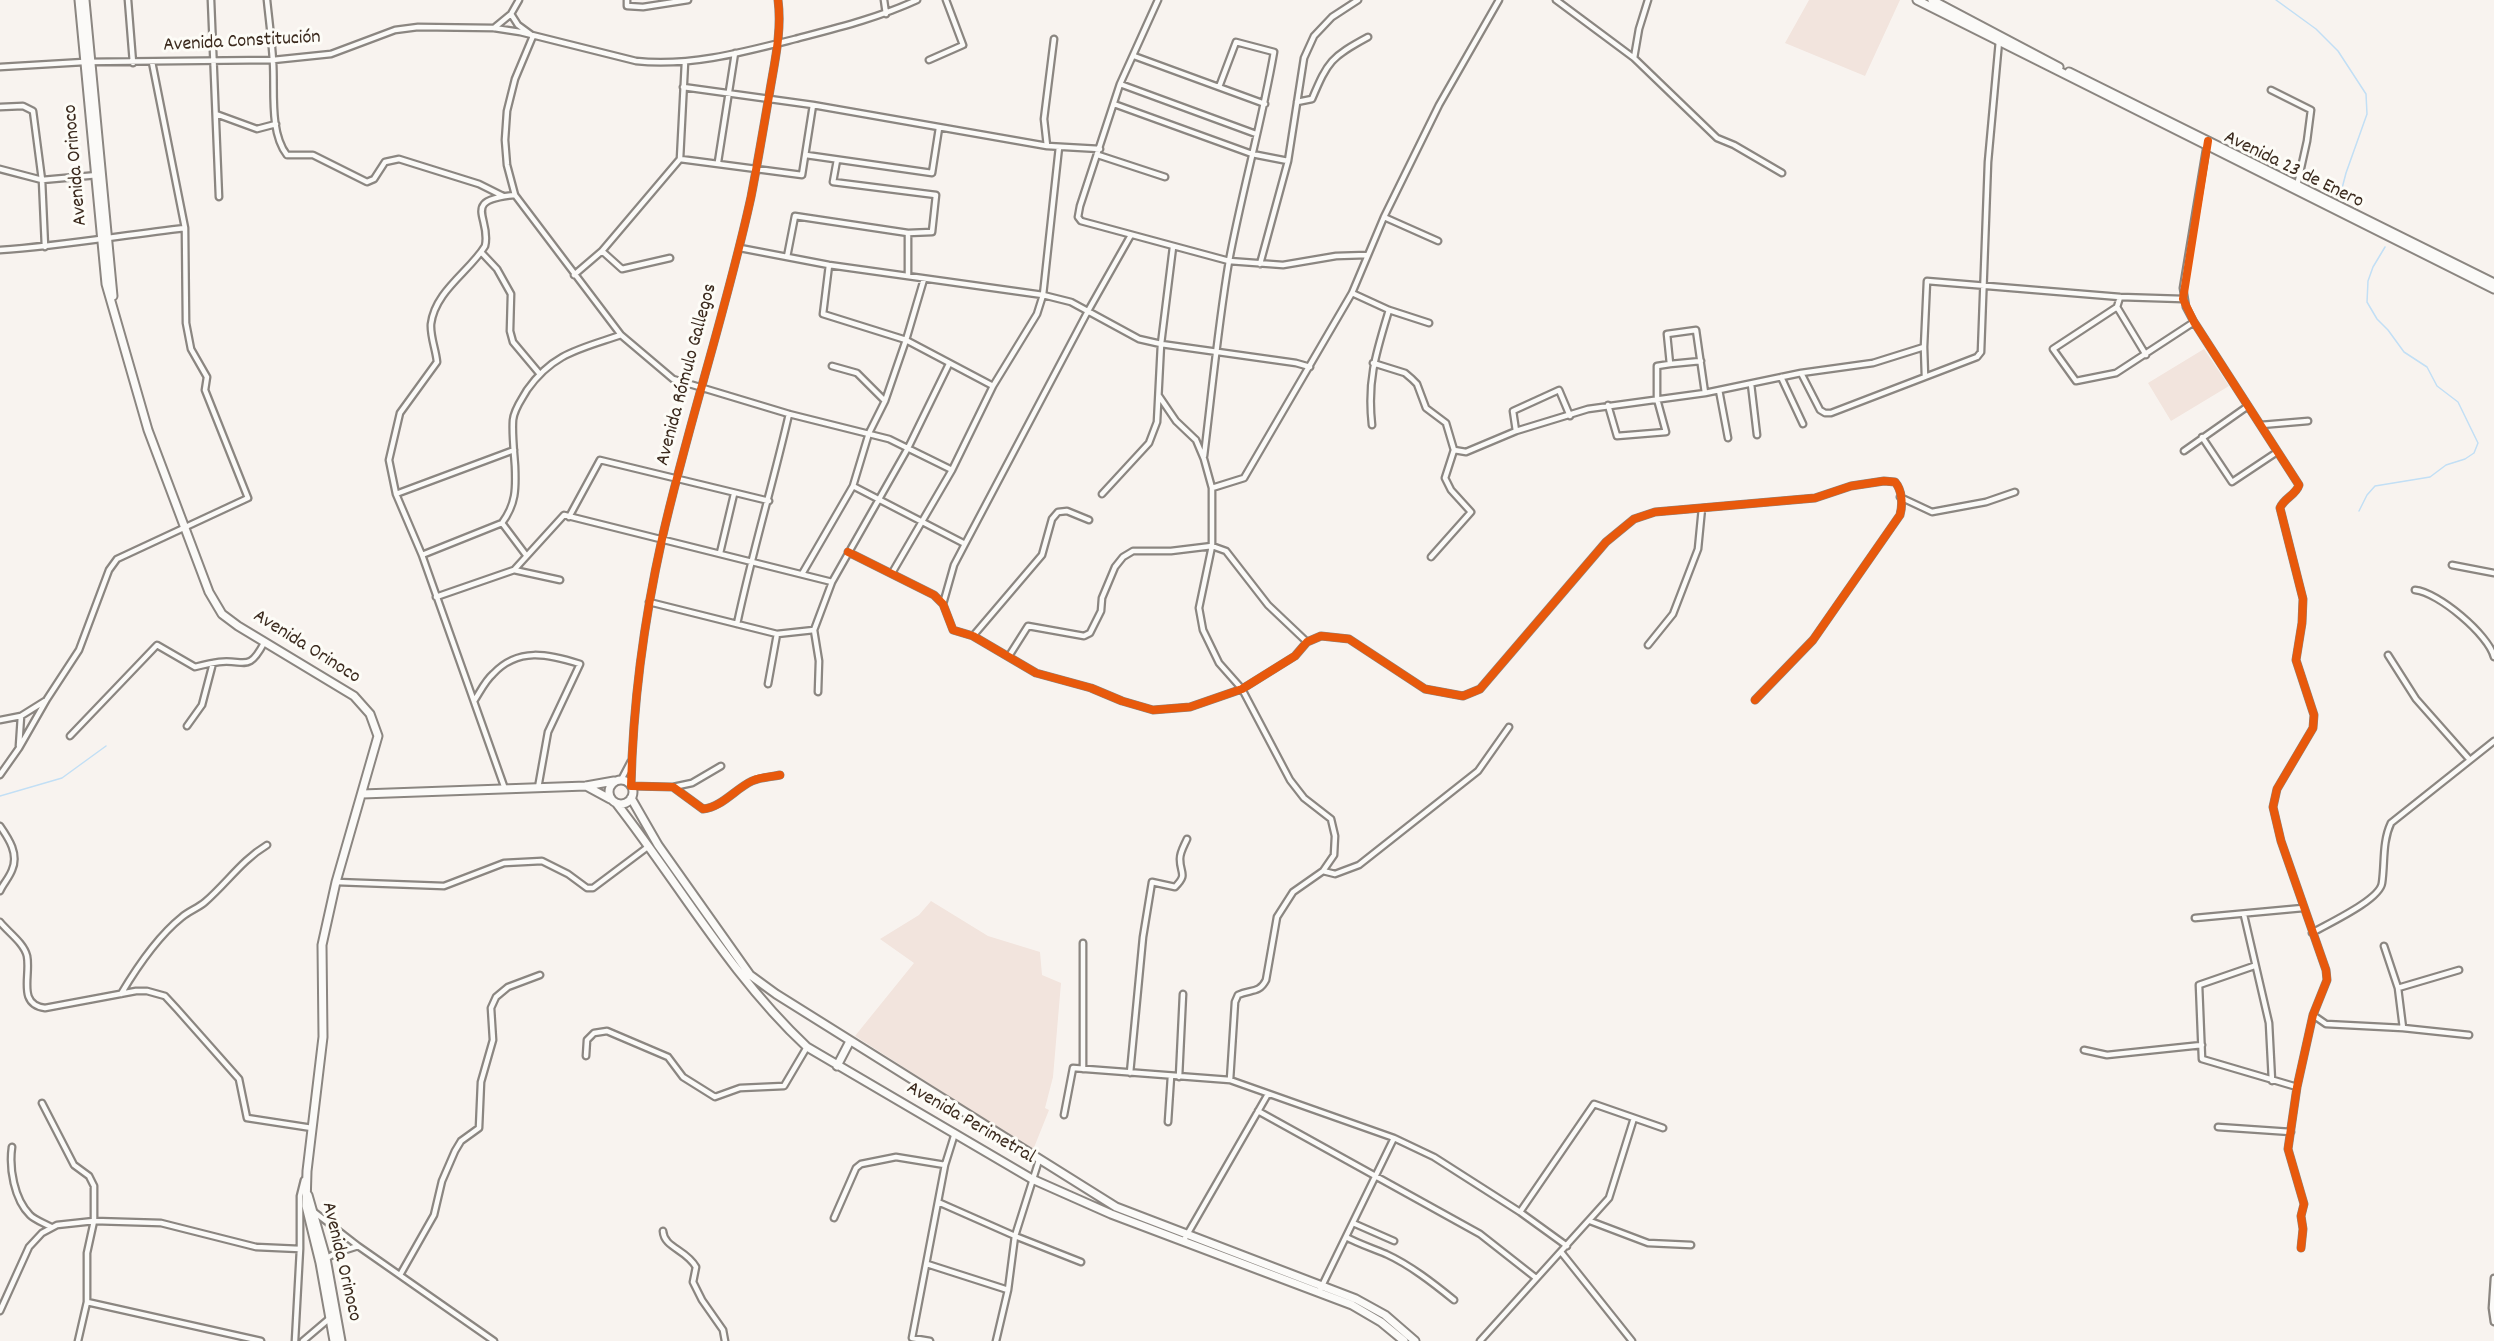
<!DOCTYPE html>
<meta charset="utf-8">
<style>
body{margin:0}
canvas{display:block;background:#f8f3ef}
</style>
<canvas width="2494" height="1341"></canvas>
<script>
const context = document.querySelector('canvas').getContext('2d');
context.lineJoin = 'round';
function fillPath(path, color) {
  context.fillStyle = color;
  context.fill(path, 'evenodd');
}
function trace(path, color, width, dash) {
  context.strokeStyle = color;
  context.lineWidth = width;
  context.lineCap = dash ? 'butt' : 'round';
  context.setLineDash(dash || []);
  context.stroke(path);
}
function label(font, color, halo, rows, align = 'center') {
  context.font = font + ' Dekko,sans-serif';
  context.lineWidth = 6;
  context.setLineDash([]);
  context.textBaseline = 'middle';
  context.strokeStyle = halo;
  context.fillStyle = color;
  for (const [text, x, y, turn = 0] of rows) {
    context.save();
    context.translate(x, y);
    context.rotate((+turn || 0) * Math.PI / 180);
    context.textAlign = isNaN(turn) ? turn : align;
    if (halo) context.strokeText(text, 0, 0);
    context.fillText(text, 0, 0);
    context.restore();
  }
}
const built = new Path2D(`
 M1809 0H1900L1865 76 1785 43Z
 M2204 349 2229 386 2171 421 2148 383Z
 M931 901 988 936 1040 952 1042 975 1061 983 1053 1077 1045 1108 1049 1110 1033 1150 855 1036 914 963 880 939 919 915Z`);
const stream = new Path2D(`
 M2276 0 2316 29 2338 51 2366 94 2367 114 2346 173 2340 196 2342 204
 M2368 217 2393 229
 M2359 511 2367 495 2375 486 2430 477 2446 465 2465 459 2474 453 2478 443 2458 402 2437 386 2427 367 2404 352 2388 330 2377 319 2367 302 2368 281 2373 267 2385 247
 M0 796 62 778 106 746`);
const street = new Path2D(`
 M128 0 133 63
 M211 0 219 197
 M267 0C269 20 272 41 273 62 275 89 269 132 287 155H313L367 182 374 179 385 162 399 159 479 184 503 196
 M627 0V6L643 7 688 0
 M778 0C782 30 775 60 770 90 764 125 758 161 751 197 726 312 688 424 662 539 644 620 633 703 631 786L673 787 703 809C722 807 735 789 752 781 761 777 771 777 780 775
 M884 0 886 14
 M1158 0 1120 84 1080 206 1078 217 1081 221 1229 261 1283 265 1336 256 1367 255
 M1556 0 1634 58 1717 138 1734 145 1782 173
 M511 14 518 25 533 36 515 79 507 111 505 140 507 165 515 195 621 335 673 379 789 414 889 439 952 470
 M494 28 511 14 519 0
 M1134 56 1265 104
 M1634 58 1639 29 1648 0
 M929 60 963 45 946 0
 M0 67 84 62 273 60 331 54 395 30 418 27 494 28 520 32 636 61C689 67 744 52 795 39 837 28 878 18 917 0
 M1120 84 1256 134
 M683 87 813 105 1047 146 1100 149
 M2271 90 2311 110 2307 141 2297 186
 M1297 102 1312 99C1328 61 1331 57 1368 37
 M1114 104 1252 154 1288 161
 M0 107 23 106 33 111 42 180 45 247
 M216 114 257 129 276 124
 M2207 144 2183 288 2186 307 2194 322 2299 485C2296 495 2284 498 2280 508L2303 599 2302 623 2296 660 2314 715 2313 728 2277 789 2273 807 2281 841 2326 970 2327 980 2313 1015 2297 1087 2288 1149 2304 1204 2301 1216 2303 1229 2301 1248
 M1047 146 1044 119 1054 39
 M806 155 932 173 939 128
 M1098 155 1165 177
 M680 159 802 175 813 105
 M837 160 833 182 936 195 932 232 908 233
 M718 162 735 53
 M0 169 42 180 98 175
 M1384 217 1438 241
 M740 248 829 265 1043 295 1071 302 1139 339 1161 344 1296 363 1310 367
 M0 250C62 246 123 235 185 228
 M602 251 622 269 670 258
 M481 252 497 269 511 294 510 331 513 342 539 373
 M787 257 795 216 908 233V276
 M1260 264 1288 161 1304 58 1314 36 1332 17 1358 0
 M829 265 823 314 906 340 993 386
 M574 275 602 251 680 159 685 62
 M1352 293 1389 310 1429 323
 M2120 297 2117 307 2053 349 2076 381 2116 373 2194 322
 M2117 307 2146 355
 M1373 363 1405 373 1412 379 1417 384 1426 408 1446 423 1454 450 1466 452 1516 431 1588 409 1705 393 1801 373 1873 363 1924 347
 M1670 364 1701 361
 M832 366 857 373 885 401
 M1801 373 1820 410 1825 413H1831L1977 357 1981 352 1988 162 1999 41
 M1781 377 1803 424
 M1925 377 1924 347 1927 281 2120 297 2183 299
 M1751 384 1757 435
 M1719 390 1728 438
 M1159 396 1176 421 1196 440 1204 459 1212 488V546L1199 608 1203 630 1219 663 1242 689 1290 780 1304 798 1331 819 1335 836 1334 855 1323 871 1293 892 1277 917 1266 980C1259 994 1250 989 1238 995L1235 1002 1230 1080
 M1608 405 1617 436 1666 432 1657 399V366L1670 364 1667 334 1696 330 1705 393
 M1372 425C1367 380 1376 353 1389 310
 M2261 425 2308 421
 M1516 431 1513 411 1559 390 1570 416
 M2202 437 2232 482 2277 452
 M2184 451 2248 406
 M1204 456C1212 391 1218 326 1229 261 1242 191 1262 122 1274 52L1236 42 1219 87
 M853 486 965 544
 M1212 488 1244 478 1352 293 1384 217 1439 105 1499 0
 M396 494 514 450
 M1102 494 1149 443 1157 422 1161 344 1173 247
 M1900 497 1932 512 1986 502 2015 492
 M569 517 600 460 769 501
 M502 523 526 555
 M848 552 934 595 943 604 953 630 973 636 1036 673 1091 688 1122 701 1153 710 1190 707 1242 689 1295 656 1307 642 1321 636 1349 639 1425 689 1463 696 1480 689 1606 542 1634 519 1655 512 1815 498 1851 486 1884 481 1895 482C1902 490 1903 504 1900 515L1813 640 1755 700
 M720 553 734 494
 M422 555 502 523C516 504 516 489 515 466 514 451 512 434 513 420 514 409 522 399 527 390 553 353 580 349 621 335
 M1431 557 1471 512 1451 490 1445 478 1454 450
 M2452 565 2494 573
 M514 570 560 580
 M892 573 952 470 993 386 1037 314 1043 295 1059 147
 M802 574 853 486 869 433 885 401 906 340 924 279
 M2415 590C2438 592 2489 635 2494 657
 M436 597 514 570 564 515 832 582
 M649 602 777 634 814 630
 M943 604 954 565 965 544 1088 311 1131 235
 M737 624C752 553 773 484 789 414
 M973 636 1042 555 1052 519 1058 512 1067 511 1089 520
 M1648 645 1673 614 1698 549 1702 508
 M2388 655 2416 699 2470 760
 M1009 656 1028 626 1084 636 1090 633 1101 611 1102 598 1115 567 1123 557 1133 551H1171L1212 546 1226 551 1268 605 1307 642
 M768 684 777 634
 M818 692 819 661 814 630 832 582 908 448 949 364
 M474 701C480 692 485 681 493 674 518 647 548 654 580 664L548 732 538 788
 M0 720 21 716 45 701
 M187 726 202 705 213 663
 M70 736 157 645 195 667C203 665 211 663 219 662 245 659 248 673 264 643
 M19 746 21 716
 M0 775 19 748 47 699 79 650 109 570 117 559 248 498 205 390 207 377 191 349 186 323 185 228 152 62
 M621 780 631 761
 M673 787 692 783 721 766
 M505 789 422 555 396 494 389 460 400 413 437 362C436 350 430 336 431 324 435 291 470 271 485 246 492 218 459 200 515 195
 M0 826C9 839 19 854 12 870 9 878 3 884 0 891
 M1323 871 1335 874 1359 865 1478 771 1509 727
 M336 882 444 886 504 863 542 861 568 874 587 888H593L649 846
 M2244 915 2269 1023 2272 1081
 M2195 918 2303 908
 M0 922C8 932 24 943 27 956 31 976 17 1004 45 1008L136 991H147L165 996 177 1009 239 1079 247 1118 312 1128
 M2312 933C2327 924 2380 900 2382 883 2385 863 2382 842 2391 823L2494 741
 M1083 943V1069
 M2384 946 2398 988 2403 1028
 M2254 966 2199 985 2202 1059 2297 1087
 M2398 988 2459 970
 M121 994C137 967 157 937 182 917 189 911 198 908 205 902 227 883 242 860 267 845
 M2313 1015 2326 1024 2403 1028 2469 1035
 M2084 1050 2107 1055 2202 1045
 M586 1056 587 1040 594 1033 607 1031 668 1057 683 1077 715 1097 740 1088 784 1086 807 1047
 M1130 1073 1143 937 1152 882 1175 887C1188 874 1180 874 1180 859 1180 852 1184 846 1187 839
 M1179 1077 1183 994
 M42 1103 74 1165 89 1176 94 1186V1221L87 1253V1302L78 1341
 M1258 1111 1480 1234 1536 1278
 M1064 1115 1073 1068 1230 1080 1394 1138 1434 1157 1520 1212 1567 1246
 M1168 1122 1171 1076
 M2218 1127 2291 1132
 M12 1147C9 1168 14 1199 30 1215 35 1220 44 1223 51 1227
 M938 1202 1015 1236 1081 1262
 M313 1211 358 1246 494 1341
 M1520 1212 1594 1104 1663 1128
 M834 1218 856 1168 861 1164 896 1157 945 1165
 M1590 1221 1648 1243 1691 1245
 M1353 1223 1394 1241
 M663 1231C664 1248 686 1249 696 1267L693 1282 702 1300 723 1330 725 1341
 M1346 1237C1359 1244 1372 1248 1386 1254 1410 1265 1433 1283 1454 1300
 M1184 1240 1268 1094
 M1561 1252 1632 1341
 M325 1259 336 1253 358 1246
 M927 1264 1008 1290
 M400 1275 434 1215 442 1181 455 1151 461 1141 479 1128 481 1082 493 1040 491 1008 496 997 508 987 540 975
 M2494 1278 2492 1308 2494 1322
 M1319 1292 1394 1138
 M87 1302 261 1341
 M0 1311 29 1247 42 1233 57 1225 94 1221 161 1223 256 1247 300 1249
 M295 1341 300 1249V1196L304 1180
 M303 1341 330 1318
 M930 1341 912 1338 945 1165 955 1133
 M996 1341 1008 1290 1015 1236 1039 1160
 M1480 1341 1609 1198 1634 1118`);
const secondary = new Path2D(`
 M79 0 106 284 148 430 209 592 222 614 238 626 354 696 370 714 378 736 336 882 322 945 323 1037 307 1171 306 1206 320 1263 334 1341
 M85 0 113 296
 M1917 0 2494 289
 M1932 0 2059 67
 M2069 72 2494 283
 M609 792a12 12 0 1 1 24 0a12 12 0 1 1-24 0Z
 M586 786 610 799
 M362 794 586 786 614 781
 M631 798 658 845 750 975 776 994 1116 1207 1356 1299 1385 1315 1415 1341
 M617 804C680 885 731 976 807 1047L1032 1179 1111 1214 1352 1305 1381 1322 1404 1341
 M837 1066 850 1041
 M308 1195 326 1258 341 1341`);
const cycleway = new Path2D(`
 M778 0C782 30 775 60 770 90 764 125 758 161 751 197 726 312 688 424 662 539 644 620 633 703 631 786L673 787 703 809C722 807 735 789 752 781 761 777 771 777 780 775
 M2208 141 2183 299 2194 322 2299 485C2296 495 2284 498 2280 508L2303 599 2302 623 2296 660 2314 715 2313 728 2277 789 2273 807 2281 841 2326 970 2327 980 2313 1015 2297 1087 2288 1149 2304 1204 2301 1216 2303 1229 2301 1248
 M848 552 934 595 943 604 953 630 973 636 1036 673 1091 688 1122 701 1153 710 1190 707 1242 689 1295 656 1307 642 1321 636 1349 639 1425 689 1463 696 1480 689 1606 542 1634 519 1655 512 1815 498 1851 486 1884 481 1895 482C1902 490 1903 504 1900 515L1813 640 1755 700`);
const streetNames = [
 ["Avenida Constitución",242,43,-3],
 ["Avenida Orinoco",77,165,-95],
 ["Avenida 23 de Enero",2293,171,26],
 ["Avenida Rómulo Gallegos",688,375,-75],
 ["Avenida Orinoco",306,648,32],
 ["Avenida Perimetral",970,1124,30],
 ["Avenida Orinoco",340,1262,77]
];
fillPath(built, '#f2e4dd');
trace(stream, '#c2dff5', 1.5);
trace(street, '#8b8681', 9);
trace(secondary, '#8b8681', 11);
trace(street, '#fbfaf8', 4.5);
trace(secondary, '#fbfaf8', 7);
trace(cycleway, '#e8590c', 8);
label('20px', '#3b2a1e', '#fdfcf7', streetNames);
</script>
